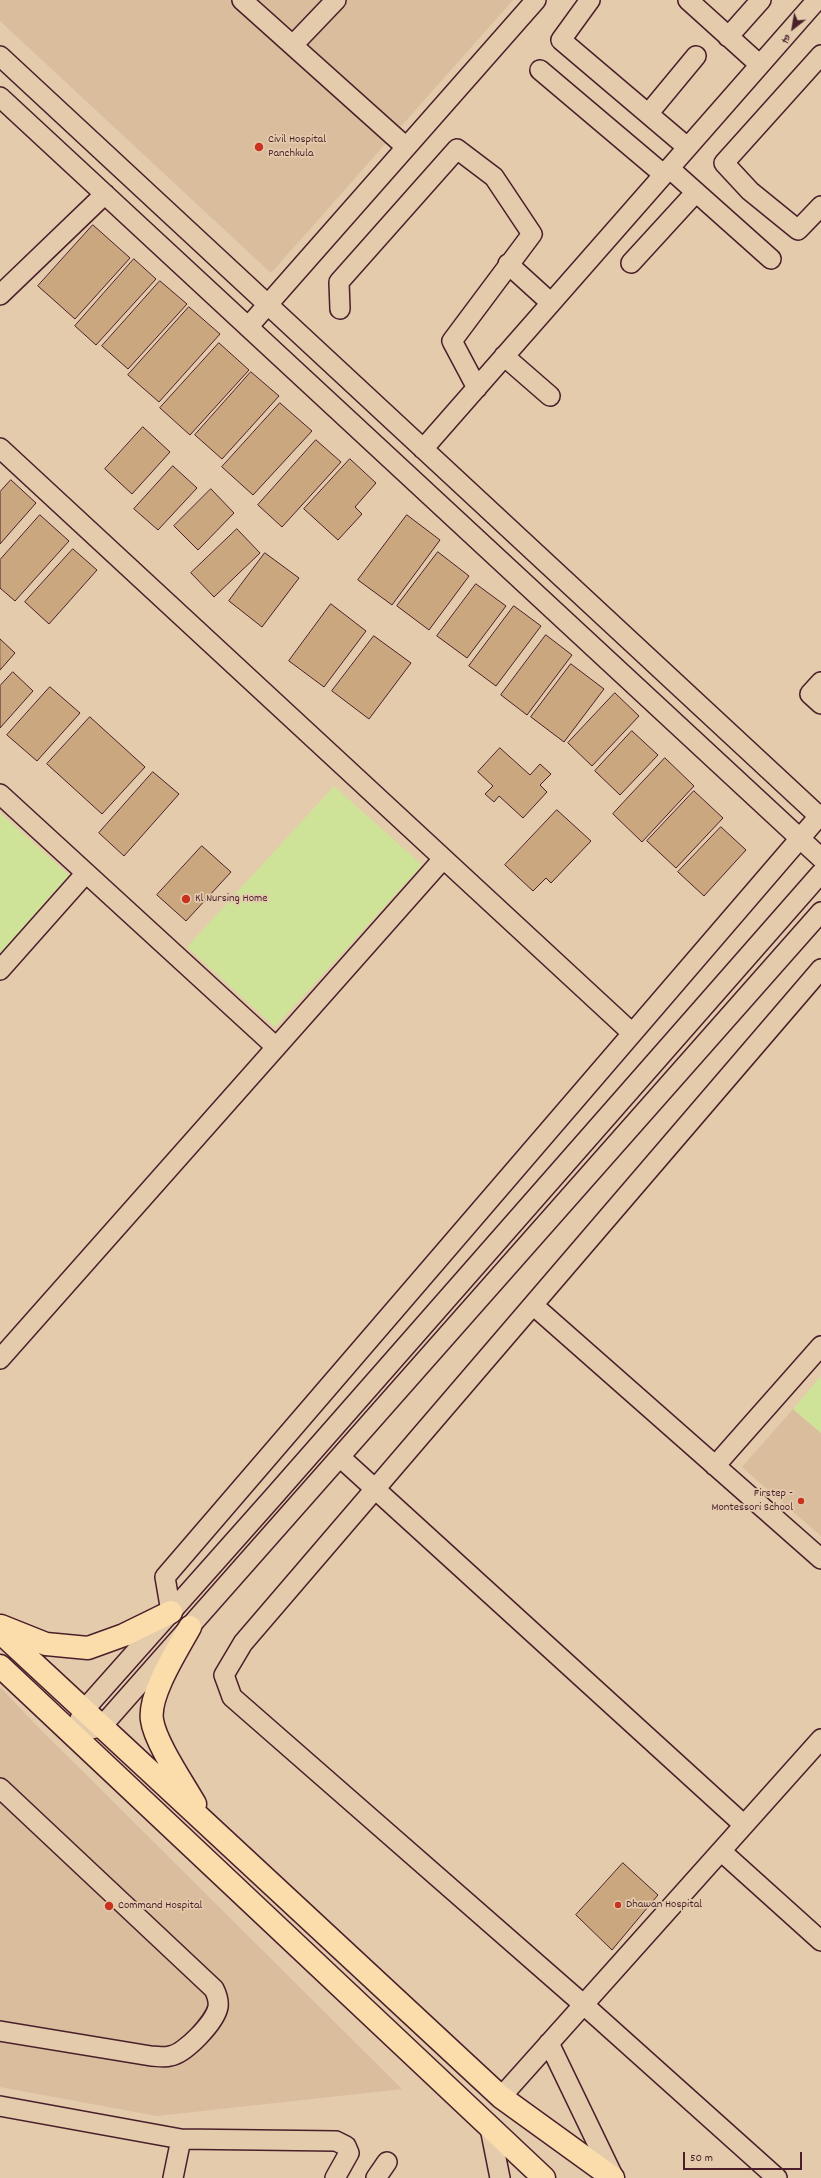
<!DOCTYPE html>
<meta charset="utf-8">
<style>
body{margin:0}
#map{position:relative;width:821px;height:2178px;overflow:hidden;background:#e3cbac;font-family:Dekko,"Playpen Sans Deva",sans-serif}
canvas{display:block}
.north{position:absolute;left:773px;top:8px;width:40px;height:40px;-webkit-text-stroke:3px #e3cbac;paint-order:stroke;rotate:211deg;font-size:11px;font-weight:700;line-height:16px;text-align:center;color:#4a1f2b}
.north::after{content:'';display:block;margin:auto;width:14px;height:18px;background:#4a1f2b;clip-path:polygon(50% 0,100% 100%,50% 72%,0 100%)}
.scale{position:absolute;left:683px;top:2152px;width:119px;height:18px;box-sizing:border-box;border:2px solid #4a1f2b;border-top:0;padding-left:5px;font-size:12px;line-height:14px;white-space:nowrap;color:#4a1f2b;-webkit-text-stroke:3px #e3cbac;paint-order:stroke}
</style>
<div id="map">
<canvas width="821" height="2178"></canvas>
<div class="north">उ</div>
<div class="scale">50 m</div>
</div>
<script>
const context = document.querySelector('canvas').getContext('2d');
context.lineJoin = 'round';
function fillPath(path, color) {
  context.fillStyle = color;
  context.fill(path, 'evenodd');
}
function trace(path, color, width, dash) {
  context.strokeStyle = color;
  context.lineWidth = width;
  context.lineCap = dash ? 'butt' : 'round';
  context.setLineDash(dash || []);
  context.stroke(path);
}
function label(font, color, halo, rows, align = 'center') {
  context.font = font + ' Dekko,sans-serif';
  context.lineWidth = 3.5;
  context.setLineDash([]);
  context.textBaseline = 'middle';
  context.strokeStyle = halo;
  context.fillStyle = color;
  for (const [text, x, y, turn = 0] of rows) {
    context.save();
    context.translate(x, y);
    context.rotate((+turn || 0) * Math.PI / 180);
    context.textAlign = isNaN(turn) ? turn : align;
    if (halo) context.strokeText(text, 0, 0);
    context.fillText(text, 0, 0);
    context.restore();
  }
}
const built = new Path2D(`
 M0 0H513L271 273 0 21Z
 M793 1409 821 1433V1536L742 1467Z
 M0 1687 35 1724 402 2089 157 2116 0 2087Z`);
const green = new Path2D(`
 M334 786 422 865 275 1027 187 947Z
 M0 813 69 875 0 953Z
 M821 1376V1433L793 1409Z`);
const building = new Path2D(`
 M93 225 130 258 75 319 38 286Z
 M134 259 156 279 96 345 75 326Z
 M160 281 187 304 128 369 102 346Z
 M189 307 220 334 159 402 128 375Z
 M219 343 249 370 190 435 160 408Z
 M251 372 279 396 222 459 195 435Z
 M280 403 312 431 253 495 222 467Z
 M143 427 170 452 132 494 105 469Z
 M316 440 341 462 282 527 258 505Z
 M350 459 376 483 355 507 362 514 338 540 304 509Z
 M173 466 197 488 158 530 134 509Z
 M11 480 36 503 0 544V492Z
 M211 489 234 513 198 550 174 526Z
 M40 515 69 541 15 601 0 588V560Z
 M407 515 440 540 392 605 358 580Z
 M237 529 260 553 214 597 191 573Z
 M73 549 97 570 49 624 25 602Z
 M438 552 469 576 429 630 397 606Z
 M265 553 299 578 262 627 229 601Z
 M476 584 506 606 467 658 437 636Z
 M331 604 366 631 324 687 289 661Z
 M514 606 541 626 496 686 469 666Z
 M546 635 572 655 527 715 501 695Z
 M374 636 411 663 369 719 332 691Z
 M0 639 15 653 0 670Z
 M571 664 604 689 564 742 531 717Z
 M13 672 33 691 0 728V686Z
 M50 687 80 713 37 761 7 735Z
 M615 693 639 716 592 766 568 743Z
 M90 717 145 767 102 814 47 764Z
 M632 731 658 755 620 795 595 771Z
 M500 748 530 775 540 764 551 774 540 785 547 792 523 818 499 796 494 802 485 794 493 786 478 772Z
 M665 758 694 786 642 842 613 814Z
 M153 772 179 794 124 856 99 833Z
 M694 791 723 818 676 868 647 841Z
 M557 810 591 841 551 883 546 878 533 891 505 865Z
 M721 827 746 850 704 896 678 872Z
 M202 846 231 872 186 921 157 895Z
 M623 1863 658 1895 612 1950 576 1915Z`);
const minor = new Path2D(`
 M242 0 406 147
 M590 0 561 40 687 147
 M688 0 760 65
 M728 37 761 0
 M293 45 336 0
 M821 55 724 163 750 191 798 230 821 206
 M0 56 821 818
 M540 70 663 174
 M0 97 821 858
 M648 114 696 56
 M669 168 771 259
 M631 263 696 192
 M508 264 551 303
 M0 295 105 194
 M340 309 339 282 457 149 494 177 532 234 452 341 477 388
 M248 327 536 0
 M504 356 550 396
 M0 448 632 1033
 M423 449 817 0
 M821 682 810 694 821 704
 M0 794 276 1047
 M0 970 86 873
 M533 1305 821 1559
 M0 1359 443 859
 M340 1457 744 1825
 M715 1466 821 1346
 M171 1612 165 1577 821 814
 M88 1730 102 1726 821 912
 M73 1735 84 1710 275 1495 821 873
 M0 1788 214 1989C217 1995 219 2000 218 2007 215 2022 185 2054 170 2056 164 2058 157 2056 151 2056L0 2031
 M721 1851 821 1941
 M549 2043 614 2178
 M501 2097 821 1739
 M0 2106 181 2139 336 2141 346 2146 349 2153 335 2178
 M490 2128 500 2178
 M173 2178 181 2139
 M376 2178 387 2162
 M777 2178 584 2005 232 1697 224 1675 243 1643 821 969`);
const major = new Path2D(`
 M1 1626 46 1644 88 1648 124 1635 171 1612
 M190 1627C178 1649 148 1695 152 1720 155 1742 183 1783 195 1804
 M0 1632 501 2097 613 2178
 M0 1666 544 2178`);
const markers = [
 [259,147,5,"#c8321e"],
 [186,899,5,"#c8321e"],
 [801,1501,4,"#c8321e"],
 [618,1905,4,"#c8321e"],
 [109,1906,5,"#c8321e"]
];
const poiNames = [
 ["Civil Hospital",268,140],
 ["Panchkula",268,154],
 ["Kl Nursing Home",195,899],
 ["Firstep -",793,1494,"right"],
 ["Montessori School",793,1508,"right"],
 ["Dhawan Hospital",626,1905],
 ["Command Hospital",118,1906]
];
fillPath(built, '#d9bd9d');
fillPath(green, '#cee398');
fillPath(building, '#cba780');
trace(building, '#4a1f2b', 1);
trace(minor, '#4a1f2b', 22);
trace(major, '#4a1f2b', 25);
trace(minor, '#e3cbac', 19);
trace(major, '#fbddab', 22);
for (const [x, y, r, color] of markers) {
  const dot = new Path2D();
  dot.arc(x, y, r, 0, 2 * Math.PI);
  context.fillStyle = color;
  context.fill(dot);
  trace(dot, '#e3cbac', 1.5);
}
label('12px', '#4a1f2b', '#e3cbac', poiNames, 'left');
</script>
